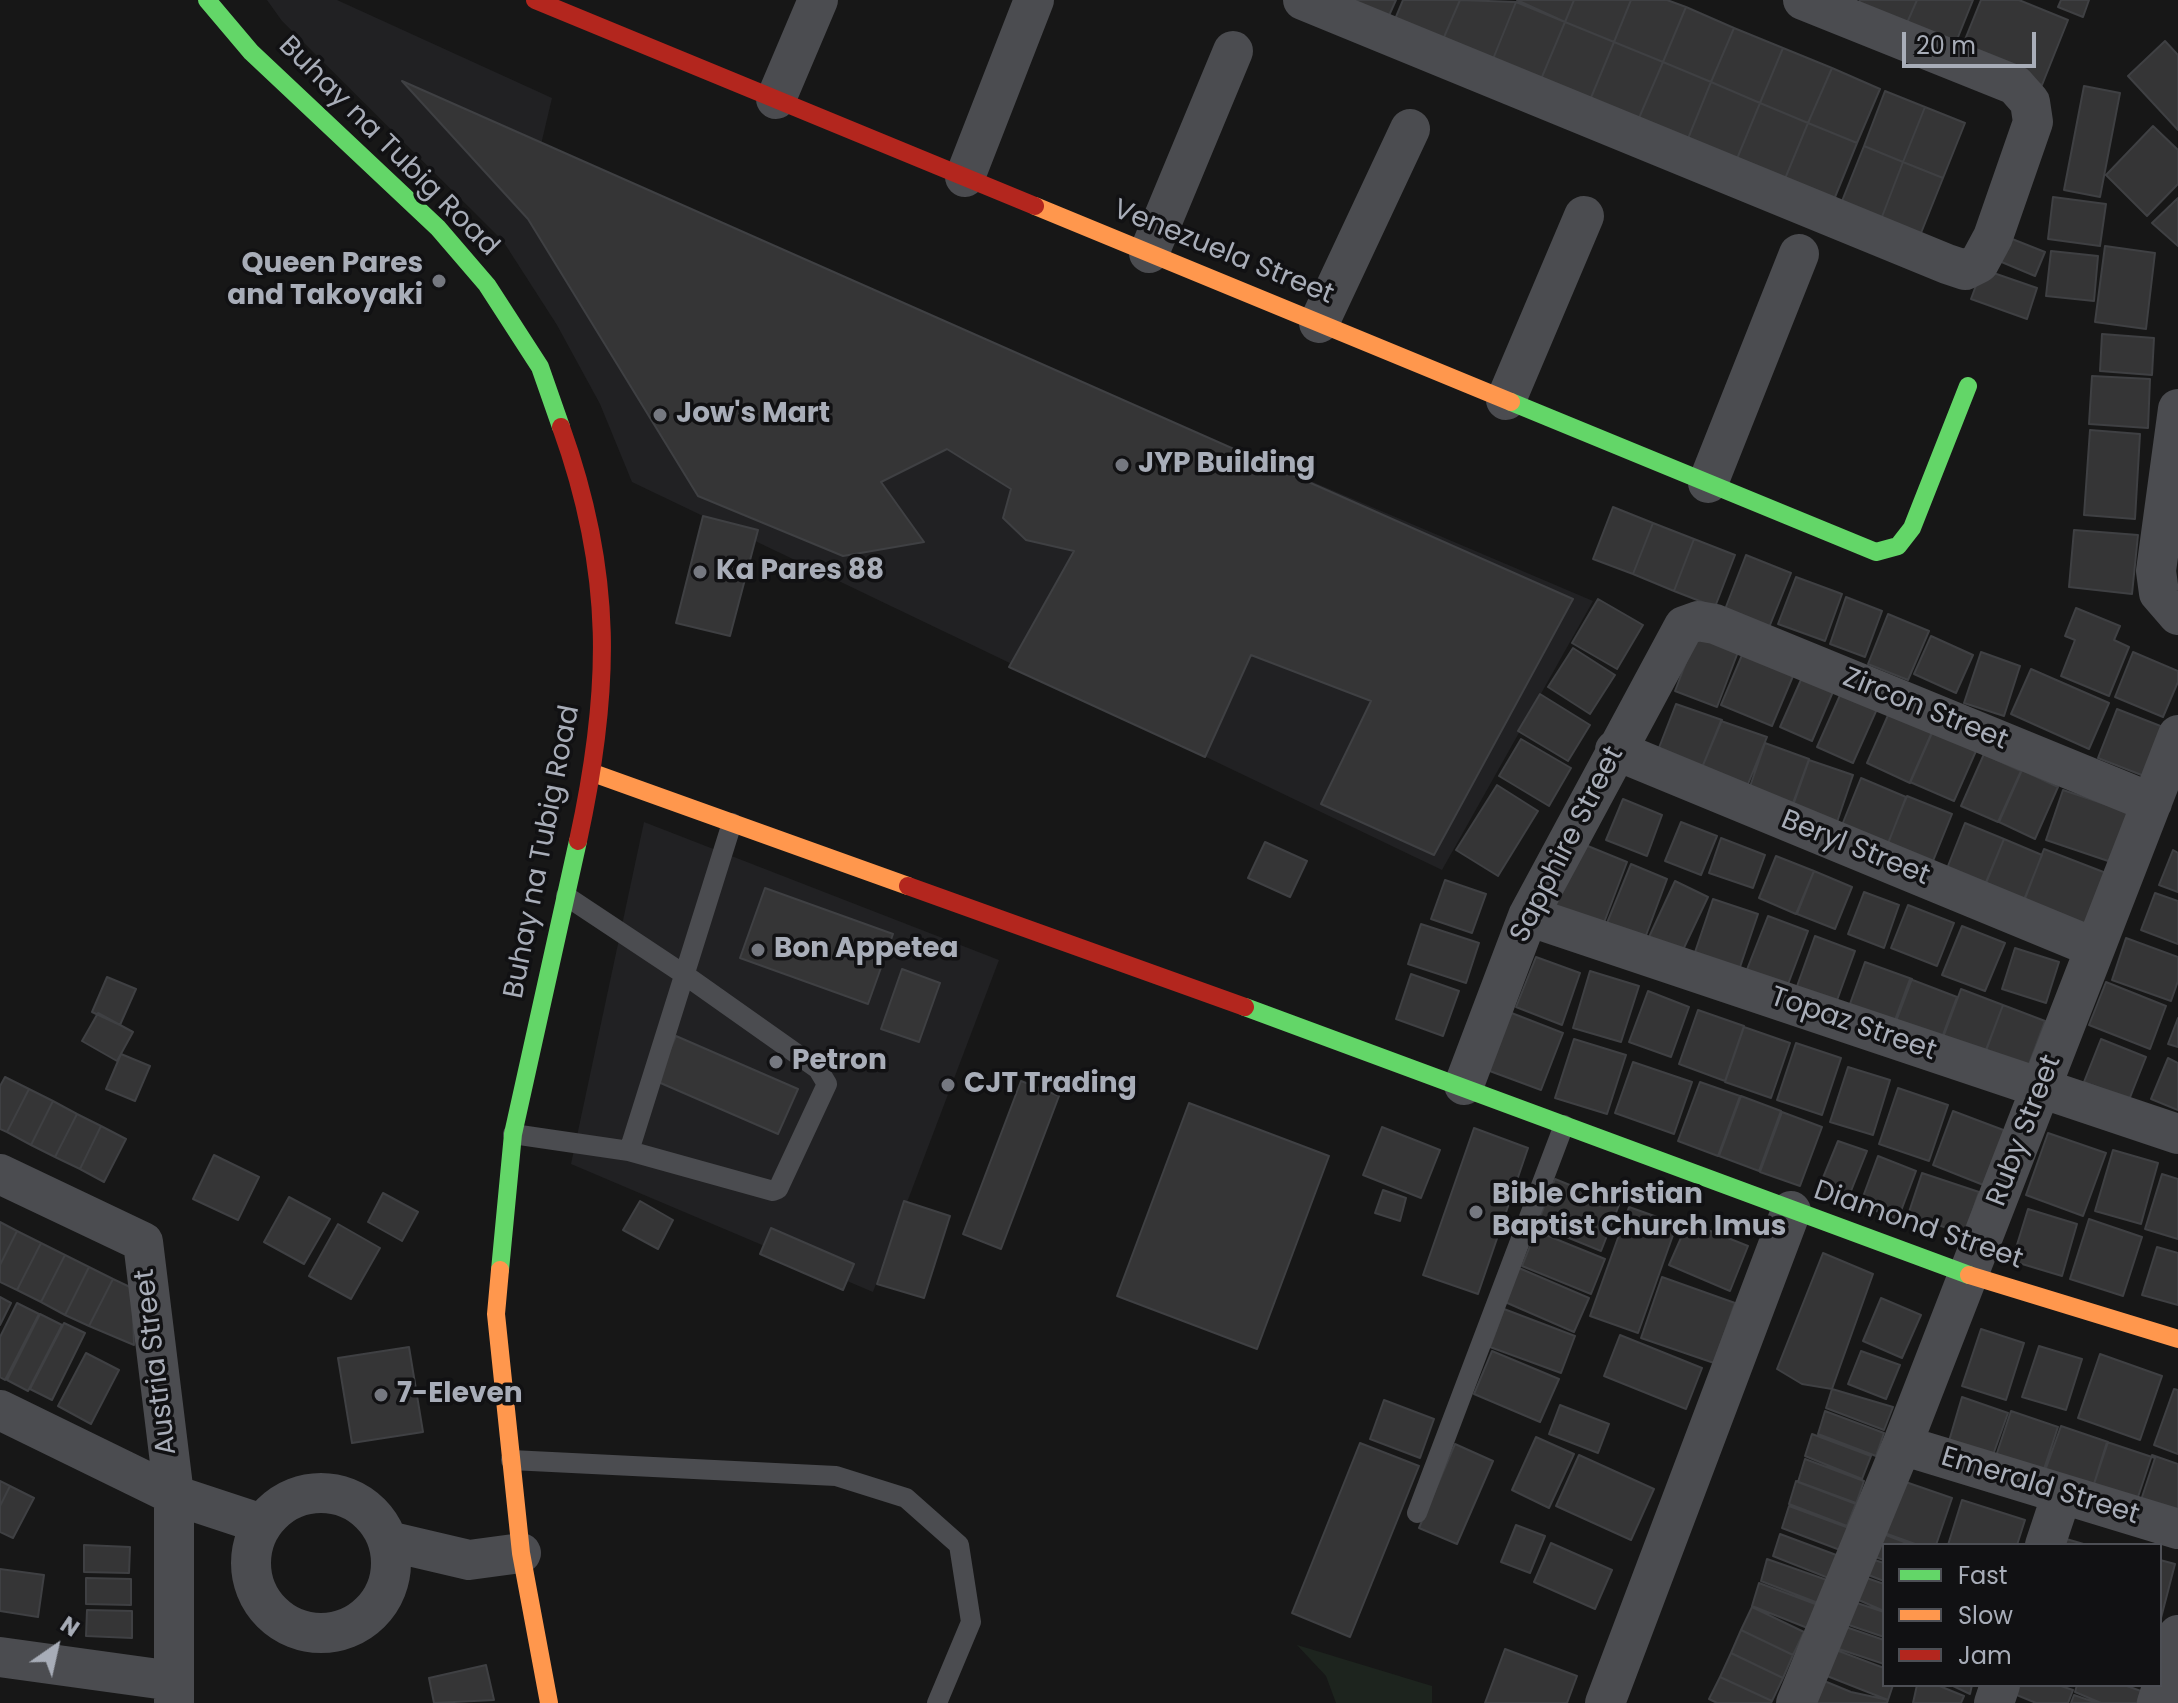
<!DOCTYPE html>
<style>
body{margin:0}
#map{position:relative;width:2178px;height:1703px;overflow:hidden;background:#171717;font-family:Poppins,sans-serif}
canvas{display:block}
.legend{position:absolute;left:1882px;top:1543px;width:280px;height:144px;box-sizing:border-box;background:#111113;border:2px solid #4d4f55;margin:0;padding:10px 14px;list-style:none;font-size:24px;color:#a8adb8}
.legend li{display:flex;align-items:center;gap:16px;height:40px}
.legend b{width:40px;border:2px solid #4d4f55}
.north{position:absolute;left:16px;top:1607px;width:80px;height:80px;-webkit-text-stroke:6px #111113;paint-order:stroke;rotate:34deg;font-size:22px;font-weight:700;line-height:32px;text-align:center;color:#a8adb8}
.north::after{content:'';display:block;margin:auto;width:28px;height:36px;background:#a8adb8;clip-path:polygon(50% 0,100% 100%,50% 72%,0 100%)}
.scale{position:absolute;left:1902px;top:32px;width:134px;height:36px;box-sizing:border-box;border:4px solid #a8adb8;border-top:0;padding-left:10px;font-size:24px;line-height:28px;white-space:nowrap;color:#a8adb8;-webkit-text-stroke:6px #111113;paint-order:stroke}
</style>
<div id="map">
<canvas width="2178" height="1703"></canvas>
<ul class="legend">
<li><b style="height:10px;background:#63d668"></b>Fast</li>
<li><b style="height:10px;background:#ff974d"></b>Slow</li>
<li><b style="height:10px;background:#b3261e"></b>Jam</li>
</ul>
<div class="north">N</div>
<div class="scale">20 m</div>
</div>
<script>
const context = document.querySelector('canvas').getContext('2d');
context.lineJoin = 'round';
function fillPath(path, color) {
  context.fillStyle = color;
  context.fill(path, 'evenodd');
}
function trace(path, color, width, dash) {
  context.strokeStyle = color;
  context.lineWidth = width;
  context.lineCap = dash ? 'butt' : 'round';
  context.setLineDash(dash || []);
  context.stroke(path);
}
function label(font, color, halo, rows, align = 'center') {
  context.font = font + ' Poppins,sans-serif';
  context.lineWidth = 7;
  context.setLineDash([]);
  context.textBaseline = 'middle';
  context.strokeStyle = halo;
  context.fillStyle = color;
  for (const [text, x, y, turn = 0] of rows) {
    context.save();
    context.translate(x, y);
    context.rotate((+turn || 0) * Math.PI / 180);
    context.textAlign = isNaN(turn) ? turn : align;
    if (halo) context.strokeText(text, 0, 0);
    context.fillText(text, 0, 0);
    context.restore();
  }
}
const built = new Path2D(`
 M267 0H337L552 98 539 153 1593 601 1442 870 632 482 600 404 557 325 503 241 282 21Z
 M644 822 999 960 873 1292 571 1164Z`);
const green = new Path2D(`
 M1297 1645 1432 1686V1703H1336L1326 1676Z`);
const building = new Path2D(`
 M1339 0H1396L1387 20Z
 M1403 0H1460L1441 44 1393 24Z
 M1460 0 1516 2 1491 64 1441 44Z
 M1517 0H1574L1565 22Z
 M1574 0H1631L1614 42 1565 22Z
 M1631 0H1667L1686 7 1663 62 1614 42Z
 M1860 0H1917L1903 32 1855 12Z
 M1917 0H1973L1952 52 1903 32Z
 M1981 0H2019L2068 20 2042 85 1960 52Z
 M2061 0H2089L2083 17 2058 7Z
 M1516 2 1565 22 1539 84 1491 64Z
 M1686 7 1734 28 1711 82 1663 62Z
 M1565 22 1614 42 1588 105 1539 84Z
 M1734 28 1783 48 1760 103 1711 82Z
 M2165 41 2178 55V130L2128 76Z
 M1614 42 1663 62 1636 125 1588 105Z
 M1783 48 1832 68 1808 123 1760 103Z
 M1663 62 1711 82 1685 146 1636 125Z
 M1832 68 1880 89 1857 143 1808 123Z
 M402 81 1573 599 1434 855 1321 804 1371 701 1251 655 1205 757 1009 667 1074 551 1026 540 1003 518 1011 489 947 449 881 482 924 542 843 556 698 496 528 219Z
 M1711 82 1760 103 1734 166 1685 146Z
 M2084 86 2120 93 2100 197 2064 190Z
 M1885 91 1925 107 1903 162 1864 146Z
 M1760 103 1808 123 1782 186 1734 166Z
 M1925 107 1965 123 1943 178 1903 162Z
 M1808 123 1857 143 1831 207 1782 186Z
 M2153 126 2178 150V184L2147 216 2106 175Z
 M1864 146 1903 162 1880 222 1840 206Z
 M1903 162 1943 178 1919 238 1880 222Z
 M2053 197 2106 204 2100 246 2048 239Z
 M2178 198V246L2152 223Z
 M2002 235 2045 252 2035 276 1992 258Z
 M2105 246 2155 253 2146 329 2095 322Z
 M2051 251 2098 256 2094 301 2046 296Z
 M1982 269 2037 288 2027 319 1971 299Z
 M2102 334 2154 338 2152 375 2100 371Z
 M2092 376 2150 379 2148 428 2089 424Z
 M2090 430 2140 434 2135 519 2084 515Z
 M1613 507 1653 523 1633 574 1593 559Z
 M703 516 758 530 730 636 676 623Z
 M1653 523 1694 539 1674 591 1633 574Z
 M2074 530 2138 535 2132 594 2069 587Z
 M1694 539 1735 555 1715 607 1674 591Z
 M1746 555 1791 573 1768 630 1724 612Z
 M1796 577 1842 594 1825 641 1778 624Z
 M1846 597 1882 611 1865 657 1830 644Z
 M1598 599 1643 625 1617 669 1572 643Z
 M2076 608 2120 626 2114 640 2129 647 2109 696 2061 676 2075 640 2065 636Z
 M1888 614 1929 631 1908 680 1868 664Z
 M1696 636 1738 652 1717 707 1675 691Z
 M1931 636 1973 655 1956 693 1914 674Z
 M1573 648 1615 675 1590 714 1548 687Z
 M1745 648 1796 669 1772 726 1721 705Z
 M1981 652 2020 666 2004 716 1964 703Z
 M2133 652 2178 671V682L2163 717 2115 697Z
 M2031 669 2109 703 2089 749 2011 714Z
 M1804 673 1835 687 1812 741 1780 727Z
 M1841 693 1877 709 1853 763 1817 747Z
 M1540 694 1590 725 1568 761 1518 731Z
 M1676 704 1722 720 1698 777 1655 758Z
 M2117 709 2163 727 2144 776 2098 758Z
 M1889 713 1932 733 1910 783 1867 763Z
 M1721 721 1767 737 1744 794 1699 775Z
 M1932 732 1976 751 1954 801 1910 782Z
 M1521 739 1571 768 1549 806 1499 776Z
 M1765 743 1809 759 1789 814 1746 798Z
 M1984 754 2021 771 1998 822 1961 806Z
 M1809 760 1853 775 1834 831 1790 814Z
 M2022 770 2058 787 2035 839 1999 822Z
 M1861 778 1906 797 1886 849 1840 830Z
 M1497 785 1538 811 1498 876 1456 850Z
 M2063 790 2134 814 2117 864 2046 840Z
 M1907 796 1952 814 1931 866 1886 848Z
 M1623 799 1662 815 1647 856 1606 840Z
 M1681 822 1717 836 1701 875 1665 861Z
 M1965 823 2004 839 1985 886 1946 871Z
 M1721 838 1765 855 1753 888 1709 873Z
 M2004 839 2042 855 2023 902 1984 887Z
 M1265 842 1307 861 1290 897 1248 878Z
 M1578 842 1627 862 1602 928 1552 908Z
 M2044 849 2106 873 2085 926 2023 904Z
 M2173 850 2178 853V892L2159 885Z
 M1776 856 1814 871 1796 914 1759 898Z
 M1631 864 1667 879 1645 938 1607 923Z
 M1814 871 1852 887 1835 929 1797 914Z
 M1445 880 1486 894 1472 933 1431 919Z
 M1675 881 1708 897 1682 952 1649 937Z
 M765 888 893 934 868 1004 740 958Z
 M1864 892 1899 905 1884 948 1848 934Z
 M2155 893 2178 901V944L2141 930Z
 M1713 899 1758 914 1737 976 1692 961Z
 M1908 905 1954 923 1937 966 1891 948Z
 M1768 916 1808 931 1787 987 1746 972Z
 M1421 924 1479 943 1466 983 1408 964Z
 M1962 926 2005 943 1985 991 1942 975Z
 M1815 936 1855 951 1836 1003 1796 989Z
 M2126 938 2178 957V981L2171 1001 2112 980Z
 M2015 948 2059 962 2046 1003 2002 989Z
 M1536 957 1580 973 1562 1025 1516 1007Z
 M1865 962 1912 979 1892 1032 1846 1015Z
 M902 969 940 983 919 1042 881 1029Z
 M1590 971 1639 986 1621 1042 1573 1028Z
 M1411 974 1459 991 1443 1036 1396 1019Z
 M107 977 136 989 120 1025 92 1012Z
 M1910 979 1957 997 1938 1048 1891 1031Z
 M2106 982 2166 1006 2150 1049 2089 1025Z
 M1961 989 2003 1005 1982 1060 1941 1043Z
 M1648 991 1689 1007 1671 1057 1629 1042Z
 M2003 1005 2045 1021 2025 1075 1983 1059Z
 M1698 1010 1744 1026 1725 1081 1679 1064Z
 M1509 1012 1563 1033 1541 1090 1487 1070Z
 M98 1013 133 1032 117 1061 82 1041Z
 M2178 1018V1047L2168 1044Z
 M1744 1027 1790 1043 1771 1098 1725 1082Z
 M676 1036 798 1089 778 1134 656 1081Z
 M1574 1039 1626 1055 1607 1114 1555 1098Z
 M2101 1039 2146 1057 2129 1100 2084 1082Z
 M1796 1043 1841 1058 1822 1115 1777 1100Z
 M121 1054 150 1066 135 1101 106 1089Z
 M2168 1058 2178 1063V1110L2151 1099Z
 M1633 1062 1692 1082 1674 1134 1615 1113Z
 M1848 1067 1890 1080 1873 1135 1830 1122Z
 M5 1077 29 1089 7 1132 0 1129V1086Z
 M1021 1081 1059 1096 1001 1249 963 1234Z
 M1700 1082 1740 1096 1718 1156 1678 1141Z
 M1898 1088 1948 1105 1929 1161 1879 1144Z
 M29 1089 53 1101 31 1145 7 1132Z
 M1741 1096 1781 1111 1759 1171 1719 1156Z
 M53 1101 77 1114 55 1157 31 1145Z
 M1189 1103 1329 1156 1257 1349 1117 1296Z
 M1953 1111 2006 1131 1986 1186 1933 1165Z
 M1782 1112 1822 1127 1800 1186 1760 1172Z
 M77 1114 101 1126 80 1169 55 1157Z
 M101 1126 126 1139 104 1182 80 1169Z
 M1382 1127 1440 1150 1421 1198 1363 1175Z
 M1474 1128 1528 1148 1478 1294 1423 1275Z
 M2048 1133 2106 1153 2083 1216 2026 1195Z
 M1838 1141 1867 1151 1849 1196 1820 1185Z
 M2113 1150 2158 1163 2141 1224 2095 1211Z
 M214 1155 259 1177 238 1220 193 1199Z
 M1878 1156 1916 1171 1898 1219 1860 1205Z
 M1922 1173 1979 1192 1965 1234 1908 1215Z
 M2162 1174 2178 1179V1239L2145 1229Z
 M1555 1179 1619 1205 1601 1251 1537 1225Z
 M1383 1190 1406 1198 1400 1221 1375 1213Z
 M383 1193 418 1212 402 1241 368 1222Z
 M289 1197 330 1219 304 1264 264 1242Z
 M640 1201 673 1220 658 1249 623 1230Z
 M904 1201 950 1216 924 1298 877 1284Z
 M1629 1207 1677 1224 1638 1333 1590 1316Z
 M2028 1209 2077 1224 2062 1276 2012 1261Z
 M2089 1219 2142 1237 2123 1296 2070 1279Z
 M0 1222 17 1231 0 1265Z
 M1688 1222 1748 1246 1730 1291 1669 1265Z
 M338 1224 380 1248 351 1299 309 1276Z
 M771 1228 854 1264 843 1290 760 1254Z
 M17 1231 41 1243 17 1290 0 1282V1265Z
 M1536 1231 1605 1259 1591 1294 1522 1266Z
 M41 1243 65 1255 41 1302 17 1290Z
 M2157 1247 2178 1253V1305L2142 1295Z
 M1823 1253 1873 1274 1832 1389 1802 1384 1777 1369Z
 M65 1255 89 1267 65 1315 41 1302Z
 M89 1267 113 1279 89 1326 65 1315Z
 M1519 1268 1589 1298 1574 1332 1505 1302Z
 M1662 1277 1735 1303 1714 1363 1641 1338Z
 M113 1279 132 1288 134 1345 89 1326Z
 M0 1297 11 1303 0 1325Z
 M1881 1298 1921 1315 1902 1358 1863 1341Z
 M17 1303 39 1314 5 1380 0 1377V1337Z
 M1504 1309 1575 1336 1561 1373 1490 1347Z
 M40 1314 62 1325 28 1391 7 1380Z
 M64 1323 85 1333 52 1400 30 1389Z
 M1981 1329 2024 1343 2006 1400 1962 1386Z
 M1620 1335 1702 1368 1686 1409 1604 1376Z
 M2039 1346 2082 1359 2066 1410 2022 1397Z
 M409 1347 423 1432 352 1443 338 1358Z
 M1492 1351 1559 1379 1540 1422 1474 1394Z
 M1861 1351 1900 1365 1886 1399 1848 1384Z
 M86 1353 119 1370 91 1424 58 1406Z
 M2100 1354 2162 1376 2140 1440 2078 1418Z
 M1832 1389 1893 1407 1884 1430 1826 1408Z
 M2174 1389 2178 1390V1454L2154 1445Z
 M1962 1397 2008 1413 1993 1455 1949 1441Z
 M1384 1400 1434 1419 1420 1458 1370 1439Z
 M1560 1405 1609 1424 1598 1453 1549 1434Z
 M1825 1411 1884 1433 1876 1456 1818 1434Z
 M2011 1411 2058 1427 2043 1472 1996 1456Z
 M2061 1426 2108 1442 2093 1487 2045 1471Z
 M1812 1434 1871 1456 1862 1479 1805 1456Z
 M1536 1437 1574 1454 1549 1508 1512 1490Z
 M2107 1442 2155 1458 2140 1503 2093 1487Z
 M1360 1443 1419 1466 1350 1637 1292 1613Z
 M1455 1444 1493 1461 1457 1544 1419 1528Z
 M1579 1455 1654 1489 1631 1540 1556 1506Z
 M2152 1455 2178 1464V1514L2137 1500Z
 M1805 1459 1864 1481 1856 1504 1798 1482Z
 M1894 1478 1952 1498 1936 1545H1918L1876 1530Z
 M0 1481 10 1486 0 1506Z
 M1796 1481 1856 1503 1847 1526 1789 1504Z
 M10 1486 34 1498 13 1538 0 1532V1506Z
 M1962 1500 2025 1520 2017 1545H1948Z
 M1789 1506 1849 1528 1840 1550 1782 1528Z
 M1516 1525 1545 1536 1530 1573 1501 1562Z
 M1878 1532 1912 1545H1884V1560L1869 1555Z
 M1780 1534 1839 1556 1831 1579 1773 1556Z
 M2056 1536 2087 1545H2053Z
 M1551 1543 1612 1570 1595 1609 1534 1582Z
 M84 1545 130 1547 129 1573 84 1572Z
 M1868 1558 1884 1563V1581L1863 1573Z
 M1767 1559 1827 1580 1818 1603 1761 1581Z
 M2160 1560 2175 1564 2161 1618H2160Z
 M0 1569 44 1575 38 1617 0 1611Z
 M1861 1576 1884 1584V1611L1854 1598Z
 M86 1578 131 1579V1605L86 1604Z
 M1759 1583 1818 1605 1810 1629 1752 1606Z
 M1851 1601 1884 1612V1637L1843 1623Z
 M1752 1607 1804 1632 1793 1655 1741 1630Z
 M87 1610 132 1611V1638L86 1636Z
 M1840 1625 1884 1640V1664L1833 1647Z
 M1741 1630 1793 1655 1783 1678 1731 1653Z
 M1828 1647 1884 1668V1685H1893L1888 1700 1822 1674Z
 M1505 1649 1577 1676 1567 1703H1485Z
 M1731 1653 1783 1678 1772 1701 1720 1677Z
 M486 1665 494 1700 434 1703 429 1678Z
 M1720 1677 1772 1701 1771 1703H1717L1709 1699Z
 M1817 1678 1851 1692 1888 1700 1887 1703H1810Z
 M1917 1685H1937L1964 1696 1961 1703H1913Z
 M1951 1685H1972L1970 1694Z
 M2009 1685H2058L2073 1690 2068 1703H2036L2007 1691Z
 M2077 1685H2124L2141 1691 2137 1703H2101L2075 1692Z
 M2074 1695 2097 1703H2071Z`);
const lane = new Path2D(`
 M513 1134 629 1151 773 1191 778 1189 827 1084 818 1069 685 975 566 896
 M629 1151 732 823
 M511 1460 836 1476 906 1498 959 1545 971 1622 937 1703
 M1417 1513 1564 1125`);
const street = new Path2D(`
 M1303 0 1947 264 1965 270 1979 263 1993 237 2033 122 2030 102 2015 85 1803 0
 M776 99 818 0
 M965 177 1034 0
 M1149 253 1233 51
 M1319 323 1410 129
 M1506 400 1584 216
 M2178 409 2156 571 2159 593 2178 615
 M1708 483 1799 254
 M1615 750 2095 948
 M1528 916 2178 1134
 M1464 1085 1528 916 1684 626 1698 621 1715 624 2152 803
 M0 1174 143 1242 174 1495V1703
 M0 1410 174 1495 262 1524
 M1902 1445 2178 1529
 M251 1563a70 70 0 1 1 140 0a70 70 0 1 1-140 0Z
 M388 1541 469 1560 521 1553
 M2045 1545 2062 1494
 M0 1657 173 1681
 M1605 1703 1791 1211
 M1796 1703 1902 1445 2178 735
 M1994 1703 2000 1685
 M2157 1703 2178 1635`);
const fast = new Path2D(`
 M207 0 251 52 438 228 487 285 540 367 561 427
 M1511 402 1876 552 1898 546 1912 528 1968 386
 M1245 1007 1969 1275
 M500 1270 513 1134 578 841`);
const slow = new Path2D(`
 M1035 206 1511 402
 M593 773 908 886
 M500 1270 496 1314 521 1553 549 1703
 M1969 1275 2178 1339`);
const jam = new Path2D(`
 M535 0 1035 206
 M561 427C614 574 611 690 578 841
 M908 886 1245 1007`);
const markers = [
 [439,281,8,"#757880"],
 [660,415,8,"#757880"],
 [1122,465,8,"#757880"],
 [700,572,8,"#757880"],
 [758,950,8,"#757880"],
 [776,1062,8,"#757880"],
 [948,1085,8,"#757880"],
 [1476,1212,8,"#757880"],
 [381,1395,8,"#757880"]
];
const streetNames = [
 ["Buhay na Tubig Road",388,147,45],
 ["Venezuela Street",1223,253,22],
 ["Zircon Street",1925,710,22],
 ["Sapphire Street",1568,845,-63],
 ["Beryl Street",1855,849,22],
 ["Buhay na Tubig Road",543,852,-79],
 ["Topaz Street",1853,1025,19],
 ["Ruby Street",2025,1131,-69],
 ["Diamond Street",1918,1226,19],
 ["Austria Street",157,1362,-97],
 ["Emerald Street",2040,1487,17]
];
const poiNames = [
 ["Queen Pares",423,265,"right"],
 ["and Takoyaki",423,297,"right"],
 ["Jow's Mart",676,415],
 ["JYP Building",1138,465],
 ["Ka Pares 88",716,572],
 ["Bon Appetea",774,950],
 ["Petron",792,1062],
 ["CJT Trading",964,1085],
 ["Bible Christian",1492,1196],
 ["Baptist Church Imus",1492,1228],
 ["7-Eleven",397,1395]
];
fillPath(built, '#212123');
fillPath(green, '#1d241e');
fillPath(building, '#353536');
trace(building, '#3f4043', 2);
trace(lane, '#4b4c50', 20);
trace(street, '#4b4c50', 40);
trace(fast, '#63d668', 18);
trace(slow, '#ff974d', 18);
trace(jam, '#b3261e', 18);
for (const [x, y, r, color] of markers) {
  const dot = new Path2D();
  dot.arc(x, y, r, 0, 2 * Math.PI);
  context.fillStyle = color;
  context.fill(dot);
  trace(dot, '#111113', 3);
}
label('28px', '#a8adb8', '#111113', streetNames);
label('bold 28px', '#a8adb8', '#111113', poiNames, 'left');
</script>
